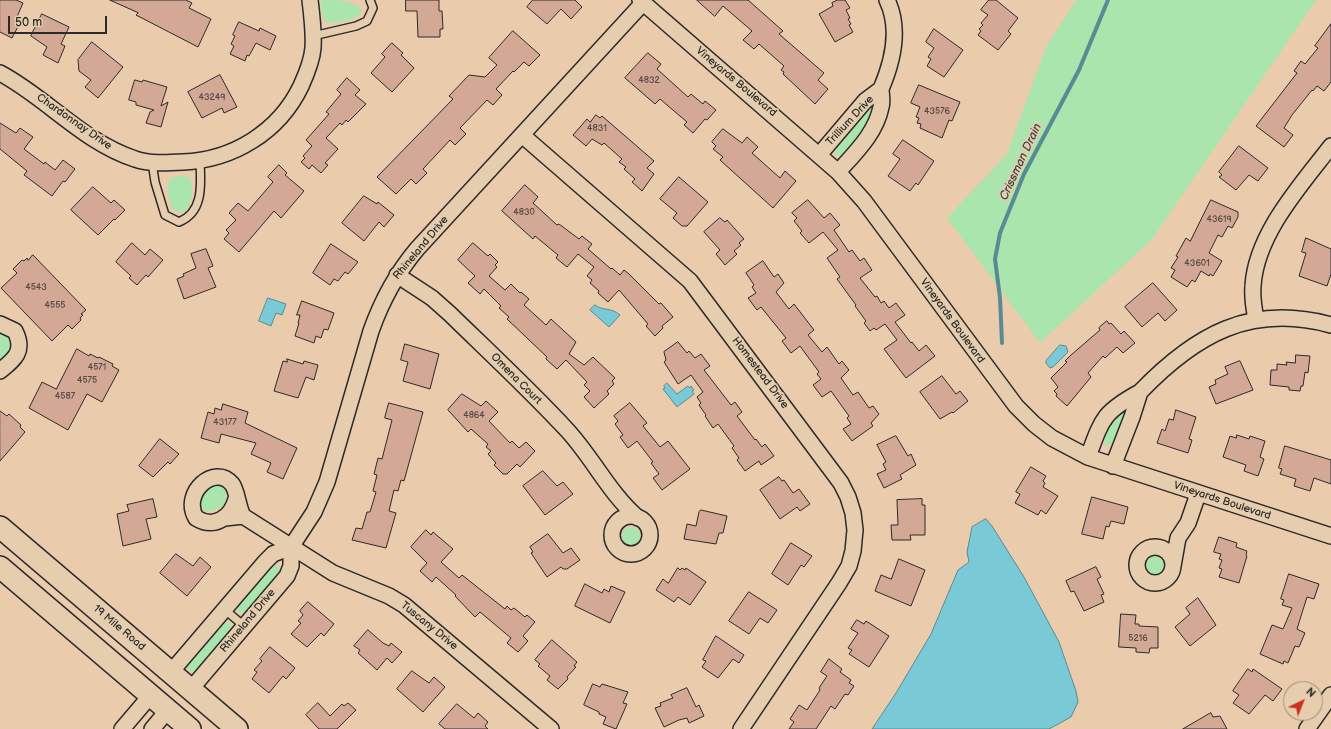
<!DOCTYPE html>
<style>
body{margin:0}
#map{position:relative;width:1331px;height:729px;overflow:hidden;background:#eaccad;font-family:"Balsamiq Sans",sans-serif}
canvas{display:block}
.north{position:absolute;left:1283px;top:681px;width:40px;height:40px;box-sizing:border-box;background:#e5cdad;border:1px solid #9b8c79;border-radius:50%;rotate:43deg;font-size:11px;font-weight:700;line-height:16px;text-align:center;color:#2b2b2b}
.north::after{content:'';display:block;margin:auto;width:14px;height:18px;background:#c8321e;clip-path:polygon(50% 0,100% 100%,50% 72%,0 100%)}
.scale{position:absolute;left:8px;top:16px;width:99px;height:18px;box-sizing:border-box;border:2px solid #2b2b2b;border-top:0;padding-left:5px;font-size:12px;line-height:14px;white-space:nowrap;color:#2b2b2b;-webkit-text-stroke:3px #e5cdad;paint-order:stroke}
</style>
<div id="map">
<canvas width="1331" height="729"></canvas>
<div class="north">N</div>
<div class="scale">50 m</div>
</div>
<script>
const context = document.querySelector('canvas').getContext('2d');
context.lineJoin = 'round';
function fillPath(path, color) {
  context.fillStyle = color;
  context.fill(path, 'evenodd');
}
function trace(path, color, width, dash) {
  context.strokeStyle = color;
  context.lineWidth = width;
  context.lineCap = dash ? 'butt' : 'round';
  context.setLineDash(dash || []);
  context.stroke(path);
}
function label(font, color, halo, rows, align = 'center') {
  context.font = font + ' "Balsamiq Sans",sans-serif';
  context.lineWidth = 3.5;
  context.setLineDash([]);
  context.textBaseline = 'middle';
  context.strokeStyle = halo;
  context.fillStyle = color;
  for (const [text, x, y, turn = 0] of rows) {
    context.save();
    context.translate(x, y);
    context.rotate((+turn || 0) * Math.PI / 180);
    context.textAlign = isNaN(turn) ? turn : align;
    if (halo) context.strokeText(text, 0, 0);
    context.fillText(text, 0, 0);
    context.restore();
  }
}
const green = new Path2D(`
 M322 0C336 0 355 0 362 11 357 21 335 24 325 22L320 4Z
 M1076 0H1316L1152 239 1040 343 947 218 1007 154 1046 47Z
 M868 109H872V113L860 135 842 156 836 155 834 148Z
 M183 175 189 177C195 188 193 204 183 213L173 210C168 200 166 187 170 178Z
 M0 331 8 335C16 348 9 354 0 363Z
 M1122 410 1125 411 1127 417 1117 431 1112 443 1106 446 1103 439 1107 427Z
 M216 484C227 486 227 495 225 504L216 510 206 512 200 505C201 494 207 490 216 484Z
 M622 536a9 9 0 1 1 18 0a9 9 0 1 1-18 0Z
 M1146 565a9 9 0 1 1 18 0a9 9 0 1 1-18 0Z
 M272 565 278 566 280 572 245 613H238L237 610V606Z
 M224 622 230 623 232 628 197 670 193 672 189 671 187 667 189 663Z`);
const water = new Path2D(`
 M268 298 286 304 282 315 276 313 271 326 259 321Z
 M595 305C602 311 611 307 620 315L609 327 590 310Z
 M1060 345 1066 346 1068 352 1053 367 1050 368 1046 363V361Z
 M667 383 677 394 688 386 690 388 691 386 694 390 692 391 694 394 677 407 663 389 665 388 664 386Z
 M986 519 992 526 1024 577 1059 642 1076 691 1078 702 1071 717 1049 729H872L896 693 931 634 958 570 969 562 967 552 972 527Z`);
const stream = new Path2D(`
 M1002 343 1000 298 995 259 1000 233 1024 174 1079 70 1108 0`);
const building = new Path2D(`
 M0 0H16L23 3 16 19 21 21 12 38 0 32Z
 M110 0H186L192 3 189 8 211 19 198 47 136 15 138 13Z
 M406 0H439V11H442L443 29H440V37H418L417 11H406Z
 M533 0H575L582 7 571 19 561 9 547 24 527 7Z
 M697 0H748L783 31 779 34 824 73 818 80 828 89 815 104 783 74 784 72 781 70 784 66 759 44 754 49 743 40 752 31 723 6 715 16Z
 M838 0H845L850 8 846 10 850 18 848 19 851 24 849 25 853 32 835 42 819 14 833 6 832 3Z
 M989 0H996L1018 18 1008 31 1011 34 998 50 978 35 981 31 979 29 983 25 981 23 988 15 981 10Z
 M42 14 69 27 61 44 65 46 58 63 43 55 47 47 31 36Z
 M239 22 259 31 260 28 276 36 270 50 256 43 249 56 247 55 245 61 230 54 234 46 231 44 235 36 233 35Z
 M1331 24V82L1324 91 1317 86 1313 91 1312 90 1292 115 1284 128 1293 135 1284 147 1256 126 1297 73 1294 71 1301 61 1305 64 1318 48 1315 46Z
 M934 29 963 50 944 77 927 66 931 59 928 57 934 48 926 42Z
 M513 31 540 55 529 66 524 62 514 72 513 71 496 89 502 95 493 105 487 100 460 128 466 134 455 145 450 140 423 169 427 173 416 184 411 179 396 194 377 177 453 99 449 96 469 75 485 77 497 65 489 58Z
 M92 42 123 67 98 98 85 87 91 80 79 71 78 60Z
 M392 43 403 53 401 55 414 68 392 92 371 73 385 57 382 54Z
 M648 53 661 64 657 69 688 97 691 94 703 104 705 101 716 110 707 120 705 119 693 133 684 125 687 122 660 99 655 104 625 78Z
 M220 75 237 107 224 113 222 108 202 118 188 92Z
 M347 78 360 90 355 95 366 104 348 122 346 120 342 125 340 123 326 138 338 149 325 163 328 165 321 173 312 165 309 169 301 162 305 158 303 156 312 146 306 140 329 114 326 112 341 94 337 90Z
 M135 80 142 82 143 80 167 87 161 106 168 102 161 127 146 123 150 112 154 110 136 105V102L129 100Z
 M919 85 960 102 952 121 949 120 942 138 920 128 921 124 917 123 919 118 916 117 920 107 911 103Z
 M596 115 600 118 602 116 654 161 647 168 654 174 642 191 632 182 635 179 624 169 626 167 619 162 622 159 604 143 602 145 592 139 586 146 573 135 587 119 590 122Z
 M0 123 16 133 20 128 33 137 24 149 44 164 45 162 55 170 63 160 75 169 65 182 63 181 52 196 24 175 27 171 0 149Z
 M723 129 742 143 747 137 758 147 752 153 780 178 785 171 796 181 773 208 720 160 723 157 713 149 716 146 712 142Z
 M903 140 934 161 918 185 916 183 910 191 888 176 900 159 893 154Z
 M1239 146 1268 168 1258 181 1249 175 1236 190 1219 177 1222 175 1219 172Z
 M279 165 287 173 285 175 304 191 281 218 274 211 239 252 224 239 229 233 226 230 236 220 229 213 238 203 248 211 273 182 268 177Z
 M679 177 708 202 687 226H682L673 218 677 213 660 199Z
 M525 185 538 197 533 203 557 225 559 224 579 239 582 236 592 244 588 249 611 269 612 268 620 275 624 270 629 274 659 304 661 303 673 317 662 326 663 328 655 336 646 326 648 324 619 290 608 302 598 293 599 291 590 283 592 280 587 276 594 267 578 254 567 267 556 258 558 255 535 236 533 239 502 211Z
 M93 187 111 203 114 200 125 210 115 220 114 219 98 235 71 210Z
 M364 196 377 204 378 202 394 215 384 227 379 222 364 241 342 223Z
 M808 200 824 218 830 213 840 225 834 230 849 252 852 250 860 261 864 258 872 270 860 278 875 297 877 296 881 303 884 301 889 308 896 303 905 315 895 322 911 343 912 342 919 351 926 345 935 356 906 378 884 349 897 340 885 324 876 330 874 328 870 331 864 323 866 321 855 306 856 305 837 279 840 277 827 258 838 250 823 232 809 243 800 233 802 231 794 221 797 218 792 213Z
 M1211 200 1238 212V217L1232 228 1228 226 1222 237 1218 235 1209 253 1222 261 1213 276 1210 274 1209 276 1201 271 1195 282 1192 280 1187 287 1171 277 1175 270 1171 268 1178 257 1176 256 1186 238 1190 241Z
 M720 218 725 222 727 220 744 239 739 243 741 245 734 251 737 254 725 265 716 254 720 250 704 232Z
 M1306 238 1331 249V274L1327 286 1299 276 1306 253 1302 252Z
 M132 243 145 255 150 249 163 260 148 277 146 275 137 285 129 278 131 276 116 262Z
 M473 243 488 256 490 254 498 262 495 265 497 267 489 276 505 290 511 284 520 293 521 292 529 299 524 305 546 325 551 319 576 342 569 354 584 365 593 357 615 378 612 381 614 384 607 391 609 394 594 408 584 397 590 391 584 385 587 382 566 360 557 369 546 359 547 357 507 319 509 317 499 308 501 306 484 289 480 294 468 283 475 276 458 260Z
 M331 244 358 262 348 274 345 272 338 281 334 279 330 285 313 273Z
 M206 249 213 266 208 268 216 287 184 299 177 279 184 276 183 274 196 268 191 254Z
 M33 255 86 310 81 314 83 315 80 318 81 320 72 329 68 325 52 341 1 288 17 273 13 269 22 260 24 261 27 258 28 260Z
 M763 261 774 277 778 274 784 283 776 292 789 309 794 304 814 330 808 335 822 352 827 347 839 364 842 361 849 370 841 378 853 395 858 392 869 408 873 406 879 414 871 423 873 426 852 441 843 429 851 424 847 418 849 416 831 391 822 397 813 385 821 379 817 374 819 372 800 346 791 353 782 341 786 338 761 307 757 310 748 298 756 293 752 287 754 285 746 273Z
 M1153 283 1177 310 1165 321 1158 313 1142 327 1125 307Z
 M302 301 334 313 328 330 324 329 321 338 316 336 314 343 295 336 299 323H298L300 315H297Z
 M1107 321 1109 324 1111 323 1121 334 1124 331 1135 343 1123 353 1117 347 1105 358 1103 356 1088 373 1091 377 1067 406 1056 396 1057 394 1054 391 1058 387 1051 378 1067 362 1065 361 1071 355 1100 330 1099 328Z
 M678 342 687 353 689 351 695 358 701 354 710 366 704 370 731 405 735 402 742 412 737 416 755 440 756 439 762 447 765 444 774 456 761 465 759 461 745 471 737 460 739 458 732 448 734 446 718 424 713 428 705 416 706 415 699 405 701 403 697 397 703 392 691 375 678 384 664 362 666 360 664 352Z
 M405 344 439 354 430 389 403 381 408 362 401 360Z
 M77 349 89 356 90 354 98 358 99 357 113 364 112 366 119 370 102 402 87 394 68 430 29 408 42 382 56 389Z
 M1296 355 1310 356 1308 373 1305 372 1303 386H1301L1300 391 1289 390V387L1270 385 1271 370H1277V364L1287 365 1286 362 1295 363Z
 M287 359 303 364 304 361 318 365 314 380 306 377 298 398 274 391 283 361 287 362Z
 M1240 361 1253 390 1216 404 1209 387 1216 384 1215 380 1228 374 1225 367Z
 M942 376 956 394 960 391 968 401 953 413 952 412 940 419 920 392Z
 M462 394 481 406 486 401 498 412 489 421 510 443 512 441 519 448 526 442 535 451 520 467 517 464 507 474H503L494 465 496 463 488 454 491 451 486 447 488 444 471 429 468 432 448 410Z
 M389 403 423 412 404 481 401 480 398 491 394 490 389 511 396 513 386 548 352 540 356 528 362 529 367 512H370L376 492 373 491 377 475 374 474 378 458 382 459 392 420 385 418Z
 M630 403 647 423 643 426 660 447 668 441 690 469 662 490 653 478 659 474 651 463 653 462 637 441 628 448 620 437 623 435 615 424 618 421 614 416Z
 M223 404 248 412 245 423 297 448 283 479 267 472 271 463 251 454 256 443 221 434 219 443 201 438 208 412 214 414 215 408 221 410Z
 M1176 410 1196 417 1189 439 1192 440 1188 453 1157 443 1162 429 1165 431 1169 419 1173 420Z
 M0 411 7 416 9 414 21 425 20 427 25 432 0 461Z
 M1237 435 1249 439 1250 436 1265 441 1260 457 1264 459 1258 476 1244 471 1246 465 1223 457 1230 436 1236 438Z
 M896 436 908 456 911 454 916 465 900 475 902 479 884 488 877 474 886 470 883 464 886 462 877 445Z
 M160 439 179 454 170 464 168 462 153 477 139 466Z
 M1285 446 1331 460V484L1314 478 1310 491 1294 486 1296 479 1280 474 1282 469 1279 468Z
 M1031 467 1046 476 1043 481 1045 483 1043 487 1058 496 1046 514 1041 510 1038 515 1015 503 1020 494 1016 492Z
 M543 471 557 486 563 482 573 494 545 515 523 486Z
 M779 477 782 481 784 480 793 493 799 489 810 504 800 511 797 507 780 519 760 490Z
 M1092 497 1128 507 1124 524 1111 521 1109 527 1106 526 1103 539 1082 534Z
 M153 499 157 517 146 519 151 539 123 546 117 514 129 511 127 505Z
 M922 499V505H925V535H910L911 540H892L891 525H898L897 500Z
 M701 510 727 516 723 533H719L716 544 684 539 687 524 696 526 699 512Z
 M426 530 431 535 433 532 453 549 441 562 459 578 462 575 505 609 507 606 511 610 514 608 525 617 527 615 535 622 523 636 528 641 518 652 507 643 511 638 480 612 475 617 455 596 456 595 436 577 432 582 420 571 427 563 411 547Z
 M548 534 563 553 571 548 580 560 567 569H563L561 567 547 577 531 553 533 552 530 547Z
 M1219 537 1237 543 1236 547 1247 551 1246 555 1247 556 1239 583 1219 577 1222 569 1219 568 1222 560 1219 559 1221 554 1214 552Z
 M791 543 812 556 804 567 801 565 788 585 772 574Z
 M176 554 193 566 200 557 211 567 187 596 160 573Z
 M899 559 925 570 911 606 875 591 881 575 891 579Z
 M1096 567 1101 577 1097 579 1104 594 1101 595 1104 602 1084 611 1074 591 1071 592 1066 581Z
 M678 568 680 570 682 568 685 570 686 568 706 582 690 605 678 597 674 602 656 590 663 579 668 583Z
 M1289 574 1319 584 1314 599 1307 597 1297 629 1305 633 1299 647 1295 646 1288 663 1284 661 1283 664 1260 654 1272 625 1283 629 1292 608 1282 605 1284 600 1281 599Z
 M585 584 602 593 604 589 609 592 611 586 625 592 610 623 575 606Z
 M749 592 777 610 768 623 760 618 749 634 729 621Z
 M1198 598 1216 625 1190 646 1175 627 1190 614 1186 608Z
 M308 602 334 624 324 636 321 633 307 647 291 634 301 623 298 621 303 615 300 611Z
 M1121 614 1136 615 1135 624H1139V626L1158 627V648H1150L1149 653 1136 652V648L1119 647Z
 M857 620 864 624 866 621 889 636 869 667 849 654 852 650 848 648 858 633 851 629Z
 M368 630 383 643 389 646 391 643 402 652 392 663 387 658 377 670 358 653 360 650 354 646Z
 M716 636 744 655 739 663 733 659 718 678 702 667 706 661 703 660Z
 M552 640 577 662 574 666 576 667 567 677 568 679 558 689 547 680 550 676 538 666 540 664 535 660Z
 M270 647 295 668 286 679 283 676 269 693 252 679 257 672 254 670 262 661 260 659Z
 M829 659 842 669 840 672 851 680 849 683 854 686 848 695 845 694 835 709 831 706 816 729H789L794 722 790 719 799 705 807 710 820 690 819 688 827 676 821 672Z
 M1248 669 1252 672 1253 669 1282 689 1273 701 1265 695 1249 714 1233 703 1239 695 1233 691Z
 M412 671 429 683 434 677 445 687 423 712 397 689Z
 M593 684 600 687 602 684 628 692 623 703 627 704 616 729 603 724 606 717 599 714V712L584 705Z
 M687 688 696 707 699 705 704 716 689 723 687 718 679 720 664 727 655 708 661 706 660 703 673 698 671 695Z
 M318 703 330 716 342 704 344 706 348 703 356 710 337 729H319L306 715Z
 M457 704 474 718 478 713 488 722 485 726 488 729H445L439 724Z
 M1211 713 1213 717 1220 716 1227 729H1183Z`);
const service = new Path2D(`
 M313 36 356 26 367 21 373 8 370 0
 M152 162 155 182 165 215 179 222C204 212 201 184 200 162
 M224 609 244 626`);
const minor = new Path2D(`
 M640 0 838 172 864 201 1016 406 1034 424 1052 438 1088 457 1331 536
 M0 73C47 98 83 142 135 159 149 164 167 163 183 162 233 160 279 132 301 86 306 75 312 61 313 48 314 32 312 16 310 0
 M881 89C893 61 901 29 887 0
 M522 135 690 281 841 483 848 497 853 513 855 530 853 551 849 566 839 583 741 729
 M820 154 865 101 881 89C881 94 883 102 881 107 876 133 855 153 838 172
 M397 275 432 298 450 314C489 352 530 390 567 430 593 458 609 493 638 518
 M1256 319C1254 309 1252 297 1253 286 1256 234 1301 185 1331 146
 M0 324 15 331C25 351 15 359 0 371
 M1140 392C1195 335 1250 303 1331 325
 M1088 457C1102 419 1103 412 1140 392L1132 417 1113 466
 M236 499C231 518 214 529 196 518 181 493 215 463 232 484 237 490 238 507 243 516
 M612 535a19 19 0 1 1 38 0a19 19 0 1 1-38 0Z
 M225 518 243 516 333 573 389 596 404 605 551 729
 M1137 565a18 18 0 1 1 36 0a18 18 0 1 1-36 0Z
 M1173 566 1178 538 1188 523 1198 494
 M171 672 265 562 273 554 291 547
 M191 689 287 576 291 566V547L314 512 327 482 371 331C382 300 396 274 417 249L643 3
 M122 729 151 695
 M152 729 168 710
 M1307 729 1331 695`);
const secondary = new Path2D(`
 M0 527 237 729
 M0 567 190 729`);
const numberNames = [
 ["4832",649,81],
 ["43249",212,98],
 ["43576",937,112],
 ["4831",597,129],
 ["4830",524,213],
 ["43619",1219,220],
 ["43601",1197,264],
 ["4543",36,288],
 ["4555",55,306],
 ["4571",97,368],
 ["4575",87,381],
 ["4587",65,397],
 ["4864",474,416],
 ["43177",225,423],
 ["5216",1138,639]
];
const streetNames = [
 ["Vineyards Boulevard",736,82,40],
 ["Trillium Drive",850,121,-47],
 ["Chardonnay Drive",74,122,35],
 ["Rhineland Drive",421,248,-50],
 ["Vineyards Boulevard",952,321,54],
 ["Homestead Drive",760,373,53],
 ["Omena Court",516,379,45],
 ["Vineyards Boulevard",1222,501,18],
 ["Rhineland Drive",248,621,-50],
 ["Tuscany Drive",429,626,39],
 ["19 Mile Road",119,628,40]
];
const waterNames = [
 ["Crissman Drain",1021,162,-65]
];
fillPath(green, '#a9e5ac');
fillPath(water, '#7ac9d6');
trace(water, '#5a8a92', 1);
trace(stream, '#5a8a92', 4);
fillPath(building, '#d3a895');
trace(building, '#2b2b2b', 1);
trace(service, '#2b2b2b', 10);
trace(minor, '#2b2b2b', 18);
trace(secondary, '#2b2b2b', 24);
trace(service, '#e5cdad', 7);
trace(minor, '#e5cdad', 15);
trace(secondary, '#e5cdad', 21);
label('9px', '#554a46', null, numberNames);
label('11px', '#2b2b2b', '#e5cdad', streetNames);
label('italic 12px', '#374345', '#e5cdad', waterNames);
</script>
